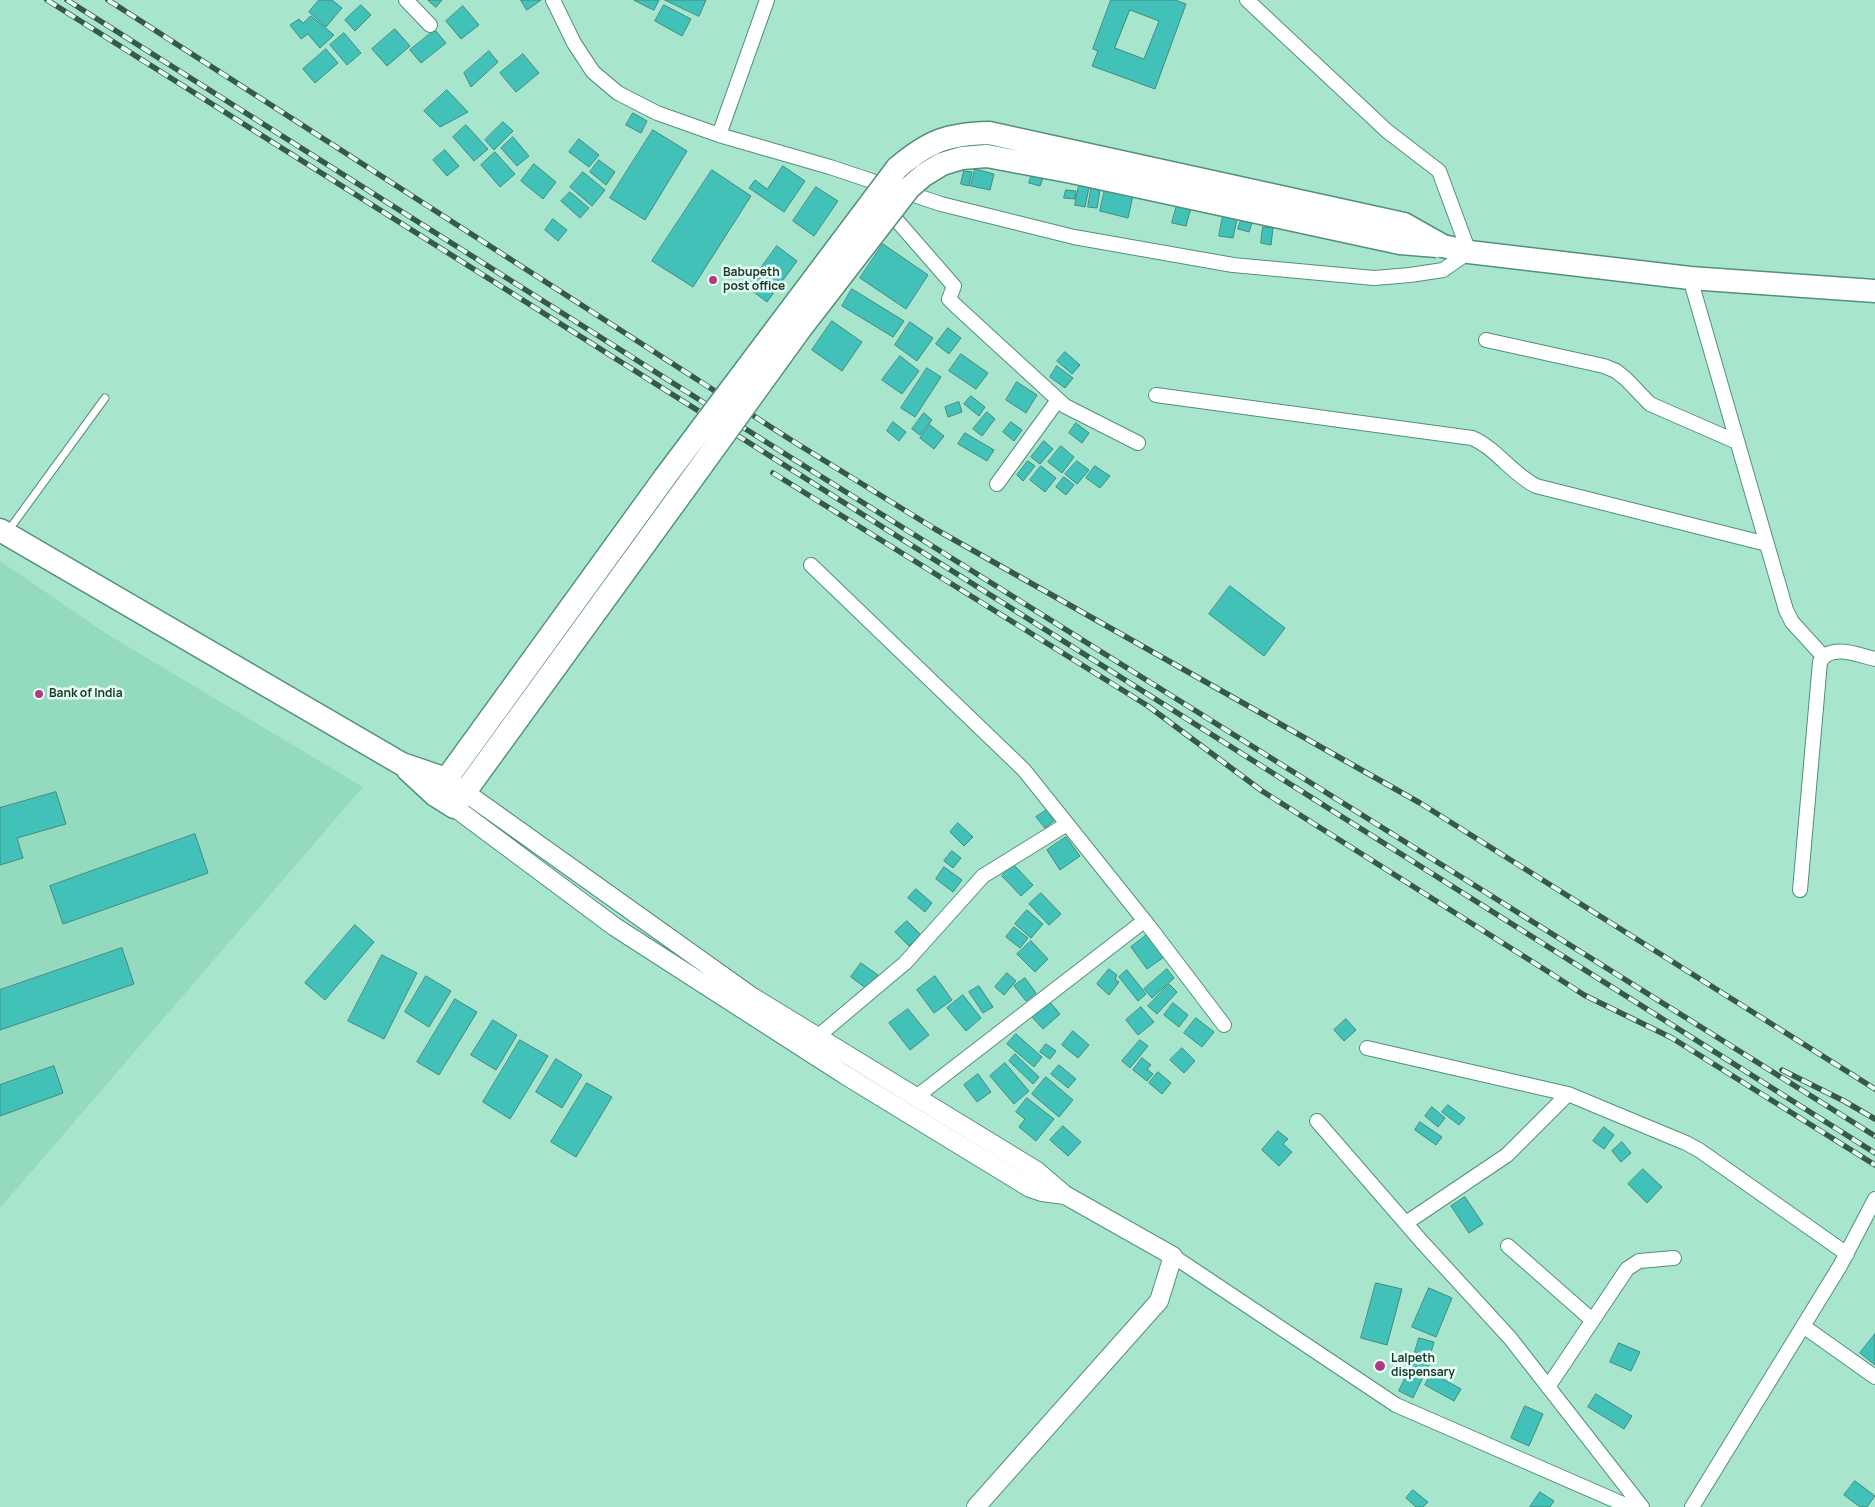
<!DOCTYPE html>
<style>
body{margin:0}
canvas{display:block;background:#a7e6cd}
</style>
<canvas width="1875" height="1507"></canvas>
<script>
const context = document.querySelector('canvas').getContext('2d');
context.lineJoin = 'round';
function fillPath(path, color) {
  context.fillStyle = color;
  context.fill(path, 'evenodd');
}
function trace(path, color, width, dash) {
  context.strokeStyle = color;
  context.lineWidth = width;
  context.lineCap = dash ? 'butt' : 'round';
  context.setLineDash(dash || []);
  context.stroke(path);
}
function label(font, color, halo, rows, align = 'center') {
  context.font = font + ' Manrope,sans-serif';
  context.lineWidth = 5;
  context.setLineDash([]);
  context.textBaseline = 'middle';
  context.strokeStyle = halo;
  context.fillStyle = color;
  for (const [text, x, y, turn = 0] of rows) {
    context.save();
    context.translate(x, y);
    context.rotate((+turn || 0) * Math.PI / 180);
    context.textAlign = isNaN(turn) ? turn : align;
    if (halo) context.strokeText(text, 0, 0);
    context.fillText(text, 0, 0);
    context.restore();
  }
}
const built = new Path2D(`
 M0 561 107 634 363 787 0 1208Z`);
const building = new Path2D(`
 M319 0H332L342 8 326 27 309 12Z
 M428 0H442L436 7Z
 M521 0H541L527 10Z
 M634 0H659L654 10Z
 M665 0H706L699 16Z
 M1111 0H1175L1186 4 1155 89 1092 66 1098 51 1093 49ZM1130 10 1159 21 1144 59 1115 48Z
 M361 5 371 15 355 31 345 20Z
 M664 5 691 19 682 36 655 21Z
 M463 6 479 25 461 39 446 21Z
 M311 16 334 35 320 48 308 34 301 39 290 25 299 19 303 23Z
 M395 29 410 46 387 66 372 49Z
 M435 30 446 43 421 63 410 50Z
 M344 33 361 53 347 65 330 45Z
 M326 49 338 63 315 83 303 69Z
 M489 51 498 62 471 87 464 73Z
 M523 54 539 73 516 92 500 73Z
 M447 90 468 112 440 127 424 111Z
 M633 113 647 121 641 133 626 125Z
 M503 122 513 131 494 150 485 140Z
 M466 125 488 149 474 161 453 137Z
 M653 130 687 151 645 220 610 198Z
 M513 137 529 156 517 166 501 148Z
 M579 139 599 155 589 167 569 152Z
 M445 150 459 166 447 176 433 160Z
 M495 152 515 174 500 187 481 165Z
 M599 160 615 172 606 185 590 172Z
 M534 164 556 182 543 199 521 181Z
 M783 166 805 181 784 212 749 188 755 180 767 189Z
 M975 169 994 174 990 190 971 186Z
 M712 170 751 196 693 287 652 261Z
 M964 171 972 172 969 186 961 184Z
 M583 172 605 190 592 206 570 187Z
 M1032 174 1043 178 1040 186 1029 183Z
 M1080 180 1090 182 1085 207 1075 205Z
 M1092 183 1101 184 1097 208 1088 207Z
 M1106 185 1134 191 1128 218 1100 211Z
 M816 187 838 201 814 236 793 221Z
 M1066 190 1076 191 1075 199 1064 198Z
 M570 192 589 208 580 218 561 201Z
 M1178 201 1192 204 1186 226 1172 223Z
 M1223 216 1237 219 1233 238 1219 236Z
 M553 219 567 230 558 241 545 230Z
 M1241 220 1252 223 1249 232 1238 229Z
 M1263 227 1273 228 1271 245 1261 243Z
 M883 244 928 275 906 309 860 278Z
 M777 246 797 261 767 302 747 287Z
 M852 289 904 321 893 337 842 306Z
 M832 321 862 342 842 371 812 350Z
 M910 322 933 338 917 361 895 345Z
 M948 328 961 338 949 354 936 344Z
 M1065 352 1080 365 1072 374 1057 361Z
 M961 354 988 373 976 389 949 371Z
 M900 356 919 371 902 394 882 380Z
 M1057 366 1073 378 1065 388 1050 377Z
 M927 368 941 377 915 417 901 408Z
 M1017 382 1037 395 1026 413 1006 400Z
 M971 396 985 407 979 416 964 404Z
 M959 402 962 412 948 417 945 407Z
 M987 412 995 419 982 436 973 429Z
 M924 413 932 420 920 435 912 429Z
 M893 422 906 432 899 441 887 431Z
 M1011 422 1022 430 1014 441 1003 432Z
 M1076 423 1089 433 1082 443 1069 433Z
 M930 425 944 436 934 449 920 438Z
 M965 433 994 450 987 461 958 444Z
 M1044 441 1053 449 1040 464 1031 457Z
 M1061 446 1074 457 1062 473 1048 462Z
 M1028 461 1035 466 1023 481 1017 475Z
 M1077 461 1089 470 1077 484 1065 474Z
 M1041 466 1056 478 1045 492 1030 480Z
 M1095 466 1110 476 1100 488 1086 478Z
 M1064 477 1074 485 1066 495 1056 487Z
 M1230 586 1285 628 1264 656 1209 614Z
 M56 792 66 824 17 838 23 858 0 865V808Z
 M1048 809 1056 819 1045 828 1036 817Z
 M958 823 973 837 964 846 950 832Z
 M195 834 208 873 63 924 50 886Z
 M1066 837 1080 856 1060 870 1047 850Z
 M952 851 961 858 953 868 944 861Z
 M1013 864 1033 885 1021 896 1002 876Z
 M944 867 962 880 953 892 936 879Z
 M916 889 932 903 925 912 908 898Z
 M1041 893 1061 914 1049 925 1029 904Z
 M1027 910 1043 924 1031 938 1015 924Z
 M907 921 921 935 909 946 895 932Z
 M355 925 374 942 325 1000 305 983Z
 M1014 927 1028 938 1020 948 1006 937Z
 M1148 934 1164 957 1147 969 1131 947Z
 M1031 941 1048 959 1035 972 1017 954Z
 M122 948 134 984 0 1030V990Z
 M382 955 417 973 384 1039 348 1021Z
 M861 963 878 975 867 989 851 977Z
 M1109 969 1117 975 1115 979 1119 982 1109 995 1097 984Z
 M1167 969 1174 978 1152 998 1144 989Z
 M1127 970 1146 994 1138 1001 1119 977Z
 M1007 973 1016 981 1004 995 995 987Z
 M426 976 451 991 429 1027 405 1012Z
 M935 976 952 1000 934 1013 917 990Z
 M1025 978 1036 993 1026 1001 1014 986Z
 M1169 984 1177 992 1157 1014 1148 1006Z
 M979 986 993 1007 983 1013 969 992Z
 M963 995 981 1018 966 1031 947 1008Z
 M455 999 477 1012 439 1075 417 1062Z
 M1049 1001 1060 1014 1043 1029 1032 1017Z
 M1173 1003 1188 1015 1179 1027 1164 1015Z
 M1141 1007 1154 1022 1138 1035 1126 1020Z
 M908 1009 929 1035 910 1050 889 1023Z
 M1196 1018 1214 1032 1202 1047 1184 1033Z
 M1346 1019 1356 1030 1344 1041 1334 1030Z
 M493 1020 517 1035 496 1070 471 1055Z
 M1073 1031 1089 1045 1078 1058 1062 1045Z
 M1016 1034 1042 1057 1034 1067 1007 1044Z
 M520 1040 548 1056 510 1119 483 1102Z
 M1140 1040 1148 1046 1130 1068 1122 1061Z
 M1046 1044 1056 1051 1050 1059 1040 1052Z
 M1182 1048 1195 1061 1184 1073 1170 1060Z
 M1015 1054 1039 1077 1033 1084 1009 1061Z
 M1142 1058 1151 1065 1147 1069 1153 1074 1147 1081 1133 1070Z
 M556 1059 582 1075 562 1108 536 1092Z
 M1005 1063 1029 1091 1014 1104 990 1076Z
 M1059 1065 1076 1079 1068 1088 1051 1074Z
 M54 1066 63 1093 0 1116V1085Z
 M1158 1072 1171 1083 1162 1094 1149 1083Z
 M978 1074 991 1092 977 1102 964 1085Z
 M1046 1077 1073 1100 1059 1117 1032 1094Z
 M587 1083 612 1097 576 1157 551 1142Z
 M1027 1098 1054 1119 1036 1141 1019 1127 1025 1119 1016 1112Z
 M1448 1105 1465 1118 1459 1125 1442 1112Z
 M1432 1107 1445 1118 1438 1127 1425 1116Z
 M1420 1122 1442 1137 1436 1145 1415 1130Z
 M1063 1126 1081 1142 1068 1156 1050 1140Z
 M1604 1127 1614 1135 1604 1149 1593 1141Z
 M1278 1131 1288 1139 1283 1144 1292 1152 1279 1166 1262 1150Z
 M1622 1142 1631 1153 1621 1162 1612 1151Z
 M1643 1169 1662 1187 1647 1203 1628 1184Z
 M1465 1197 1483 1224 1469 1233 1451 1206Z
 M1376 1283 1402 1289 1387 1345 1361 1338Z
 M1429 1288 1452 1298 1436 1337 1412 1327Z
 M1875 1334V1365L1860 1353Z
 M1419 1338 1434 1342 1430 1356 1415 1352Z
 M1619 1343 1640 1352 1631 1371 1610 1362Z
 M1416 1356 1430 1363 1413 1398 1399 1391Z
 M1432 1373 1461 1389 1454 1401 1425 1385Z
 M1596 1394 1632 1416 1624 1429 1588 1407Z
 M1525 1406 1543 1414 1529 1446 1511 1438Z
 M1855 1481 1875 1496 1867 1507H1860L1844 1495Z
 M1413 1490 1428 1502 1423 1507H1416L1406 1498Z
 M1540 1492 1554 1501 1550 1507H1530Z`);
const service = new Path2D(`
 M8 531 105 398`);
const minor = new Path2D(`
 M406 0 430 25
 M553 0 574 43 593 72 618 93 657 113 719 135 830 167 941 204 1074 237 1233 265 1374 278 1410 275 1443 270 1469 252 1439 171 1387 131 1247 0
 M719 135 767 0
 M885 207 954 286 949 299 956 306 1065 406 1138 443
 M1690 278 1786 610 1792 622 1823 656
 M1486 340 1604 366 1616 371 1626 379 1650 404 1737 442
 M1156 395 1472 438C1496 448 1512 474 1536 486L1767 544
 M997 484 1058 400
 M811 565 1024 770 1148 925 1224 1025
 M1800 890 1820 662C1830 643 1858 655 1875 659
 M817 1037 905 963 983 876 1067 824
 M1367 1048 1568 1094 1686 1143 1699 1150 1847 1254
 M916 1097 1144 921
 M1317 1121 1422 1242 1510 1338 1642 1507
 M1406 1223 1507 1155 1568 1094
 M1508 1246 1592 1320
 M1173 1256 1396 1405 1630 1507
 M1803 1326 1875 1377
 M1548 1387 1627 1269 1639 1261 1674 1258
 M1692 1507 1840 1266 1875 1199`);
const tertiary = new Path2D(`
 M455 785 751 996 1037 1171 1065 1195 1173 1256 1159 1301 976 1507
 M454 807 615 927 845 1075 1030 1188 1042 1192 1065 1195`);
const primary = new Path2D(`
 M1443 246 1469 252 1690 278 1875 291
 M0 530 402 764 446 779
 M408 770 435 795 454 807 684 490
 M437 792 665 477`);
const rail = new Path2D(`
 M47 0 1875 1153
 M67 0 782 452 1875 1136
 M108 0 791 440 935 529 1420 803 1875 1089
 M773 473 1148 706 1262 791 1547 971 1584 995 1672 1038 1875 1165
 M1782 1070 1844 1101 1875 1119`);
const primaryBridge = new Path2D(`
 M665 477 897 168C929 141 947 134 989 133L1404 224 1443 246
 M684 490 801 328 909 188 924 175 942 164 962 158 987 156 1072 172 1400 243 1437 246`);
const markers = [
 [713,280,5,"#b63783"],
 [39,694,5,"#b63783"],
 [1380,1366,6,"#b63783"]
];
const poiNames = [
 ["Babupeth",723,273],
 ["post office",723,287],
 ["Bank of India",49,694],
 ["Lalpeth",1391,1359],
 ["dispensary",1391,1373]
];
fillPath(built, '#94dabf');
fillPath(building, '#42c1b8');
trace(building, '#428983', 1);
trace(service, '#539079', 9);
trace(minor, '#539079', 16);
trace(tertiary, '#539079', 20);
trace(primary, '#539079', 25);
trace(service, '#fff', 7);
trace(minor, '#fff', 14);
trace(tertiary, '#fff', 18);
trace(primary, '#fff', 22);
trace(rail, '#37594c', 5.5);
trace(rail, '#e5fef3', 4, [11]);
trace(primaryBridge, '#539079', 25, []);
trace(primaryBridge, '#fff', 22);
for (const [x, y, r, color] of markers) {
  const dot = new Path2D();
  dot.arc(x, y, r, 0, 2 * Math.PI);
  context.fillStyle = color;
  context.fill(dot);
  trace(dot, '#e5fef3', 2);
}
label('bold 12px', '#1b352b', '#e5fef3', poiNames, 'left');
</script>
